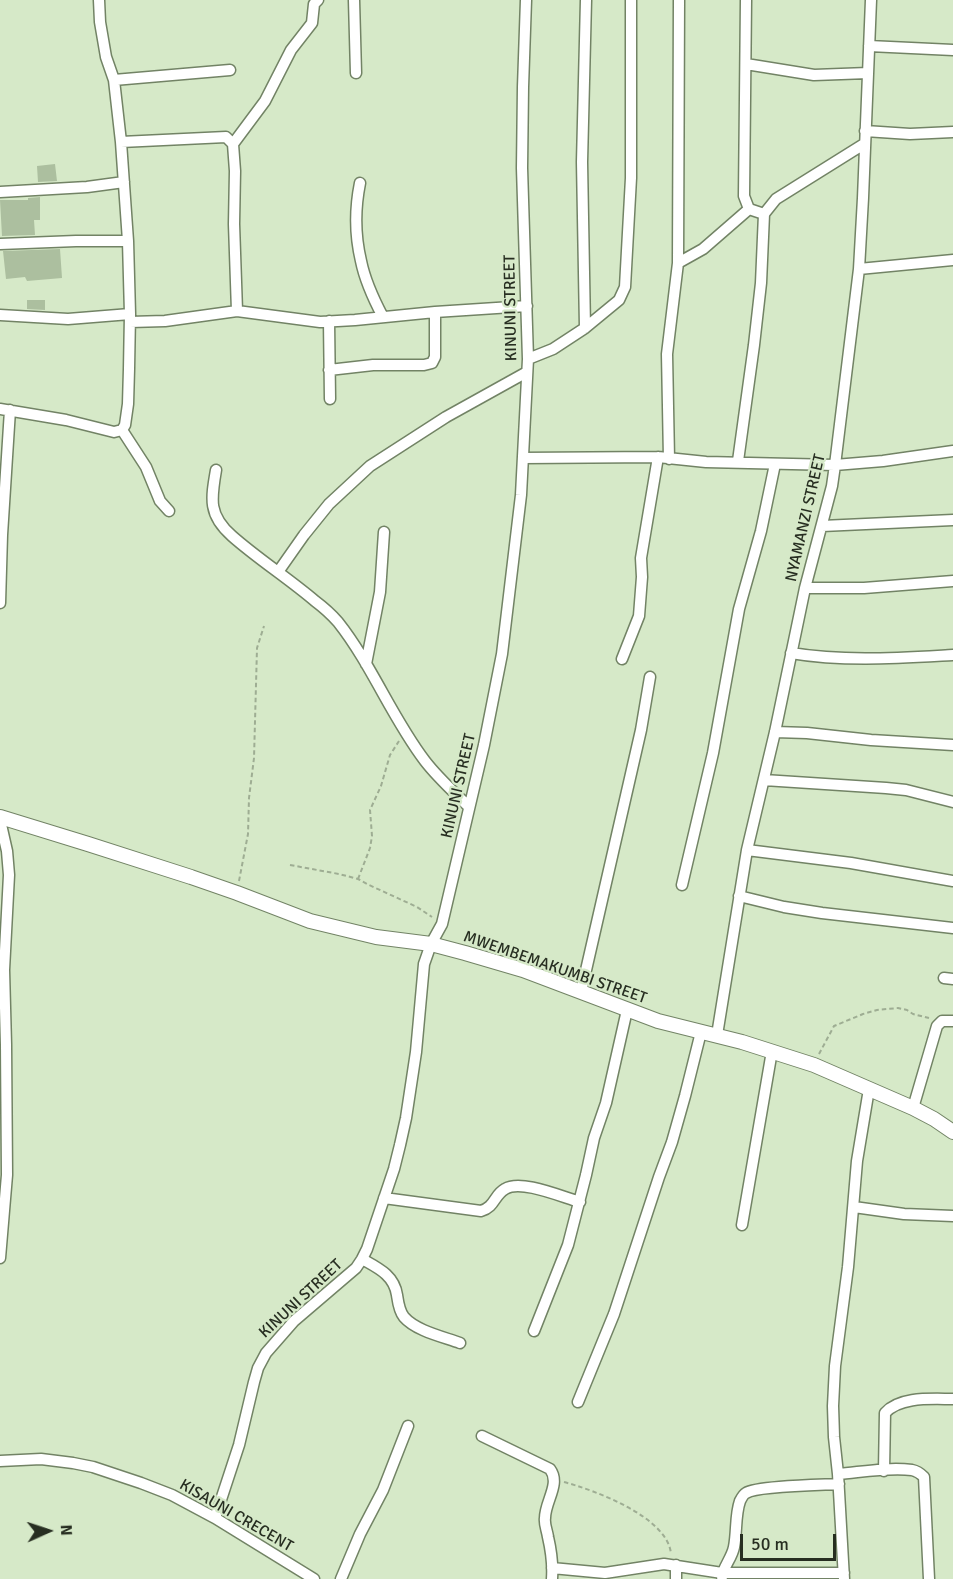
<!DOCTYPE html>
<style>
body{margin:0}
#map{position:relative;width:953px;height:1579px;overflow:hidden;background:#d6e9c8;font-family:Signika,sans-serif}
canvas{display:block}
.north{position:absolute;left:18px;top:1501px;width:60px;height:60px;-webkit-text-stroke:4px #d6e9c8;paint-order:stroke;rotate:87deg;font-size:16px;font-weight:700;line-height:24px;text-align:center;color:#272e21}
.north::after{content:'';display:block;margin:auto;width:21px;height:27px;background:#272e21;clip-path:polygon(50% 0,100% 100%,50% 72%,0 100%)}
.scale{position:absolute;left:740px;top:1534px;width:96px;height:27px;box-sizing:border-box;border:3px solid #272e21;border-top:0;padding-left:8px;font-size:18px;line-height:21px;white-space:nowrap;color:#272e21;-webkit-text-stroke:4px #d6e9c8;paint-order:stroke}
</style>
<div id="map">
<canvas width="953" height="1579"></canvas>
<div class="north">N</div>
<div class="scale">50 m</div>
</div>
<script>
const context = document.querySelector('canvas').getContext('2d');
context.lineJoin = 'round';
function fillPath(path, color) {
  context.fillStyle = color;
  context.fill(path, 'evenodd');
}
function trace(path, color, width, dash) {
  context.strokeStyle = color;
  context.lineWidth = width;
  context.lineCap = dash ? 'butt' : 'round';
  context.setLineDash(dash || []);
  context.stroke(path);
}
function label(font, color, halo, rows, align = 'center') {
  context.font = font + ' Signika,sans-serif';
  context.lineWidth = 4.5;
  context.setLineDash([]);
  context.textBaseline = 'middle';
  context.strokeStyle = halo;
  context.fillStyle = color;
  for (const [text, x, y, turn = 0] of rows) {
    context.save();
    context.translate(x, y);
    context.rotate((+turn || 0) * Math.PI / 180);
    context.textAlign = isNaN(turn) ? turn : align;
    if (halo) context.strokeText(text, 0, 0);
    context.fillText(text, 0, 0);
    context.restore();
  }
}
const building = new Path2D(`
 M55 164 57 181 38 182 37 166Z
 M40 197V220H34L35 235 2 236 0 200H28V198Z
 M60 249 62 278 27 281 25 277 6 279 3 251Z
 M27 300H45V310L27 309Z`);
const path = new Path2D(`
 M290 865 339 874 358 879 369 885 417 907 432 917
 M358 879 370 848 372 836 370 810 381 786 390 755 399 741
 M239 881 248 834 249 798 254 758 257 648 264 626
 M819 1054 834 1026 863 1014 877 1010 898 1008 907 1010 913 1014 929 1018
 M564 1482C594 1490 668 1517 671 1554`);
const minor = new Path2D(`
 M354 0 356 73
 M746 0 744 196 749 209 764 214
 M869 46 953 50
 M746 64 814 75 868 73
 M114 80 230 70
 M865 131 910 134 953 132
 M121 142 226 137 233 144 235 171 234 224 237 311
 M233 144 265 101 291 50 312 23 314 4 318 0
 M360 183C355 208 355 236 361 261 365 281 374 300 383 317
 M0 192 87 187 124 182
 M0 244 76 241H128
 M678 263 703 249 749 209
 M859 269 953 260
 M0 315 68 319 130 314
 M329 321 330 399
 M130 322 165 321 237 311 320 322 355 320 435 312 527 306
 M585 328 582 162 586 0
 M528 359 553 349 585 328 619 300 625 287 631 178V0
 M329 370 373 365H424L432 363 435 357V312
 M0 409 66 420 114 432 122 430 125 425 128 404 129 369 130 314 128 241 121 142 114 80 106 57 100 22 99 0
 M122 430 146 467 160 501 169 511
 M523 458 658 457 706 462 835 465 883 461 953 451
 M669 459 667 354 678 263 679 0
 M738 461 754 345 761 283 764 214 776 199 864 144
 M216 470C211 499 208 515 232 536 258 559 288 578 315 601 323 607 331 614 338 622 372 665 392 718 425 761 438 778 454 792 469 807
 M822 526 953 520
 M278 572 304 535 329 504 370 466 446 417 527 372
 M805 588H864L953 581
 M0 603 2 535 10 410
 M791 653C844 662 899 658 953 655
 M622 659 639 616 642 577 641 558 658 457
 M366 664 380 592 384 532
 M775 732 807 733 871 740 953 745
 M764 780 886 788 906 790 953 802
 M0 820 7 851 9 875 4 970 6 1045 7 1175 0 1258
 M747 850 851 863 953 881
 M682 885 713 753 739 609 761 531 775 464
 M739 896 784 907 822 913 953 928
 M944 978 953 979
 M581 992 641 730 650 677
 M717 1035 747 850 775 732 805 588 832 486 835 465 859 269 863 198 871 0
 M913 1108 937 1026 942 1021H953
 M384 1198 481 1211C495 1207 494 1195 505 1189 521 1179 562 1197 580 1202
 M854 1207 904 1214 953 1216
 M742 1225 772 1051
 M362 1259C378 1268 394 1275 397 1295 398 1302 399 1311 404 1317 416 1331 444 1337 460 1343
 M534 1331 568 1245 586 1175 594 1138 606 1103 627 1010
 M578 1402 614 1314 659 1177 672 1142 685 1096 701 1032
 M482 1436 550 1469C561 1484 545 1501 545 1518 544 1524 547 1530 548 1537 551 1550 553 1565 552 1579
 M0 1461 41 1459 73 1463 93 1467 141 1483 172 1495 215 1518 314 1579
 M884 1471 885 1413C900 1396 932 1399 953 1399
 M838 1474C862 1472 888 1467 912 1470 917 1471 920 1473 924 1477L929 1579
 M215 1518 239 1445 254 1382 258 1368 266 1353 294 1321 356 1268 362 1259 367 1249 394 1169 400 1145 406 1118 416 1052 424 964 431 944 442 924 484 745 502 654 521 495 528 359 522 168 523 87 526 0
 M676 1565V1579
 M552 1568 605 1573 664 1564 722 1573H844
 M722 1577C723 1567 732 1558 734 1547 737 1532 735 1515 740 1501 741 1499 744 1494 746 1493 757 1486 822 1485 839 1484
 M341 1579 360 1534 383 1490 408 1426
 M844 1579 838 1474 834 1437 833 1406 835 1366 848 1267 857 1161 869 1089`);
const tertiary = new Path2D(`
 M0 817 88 844 191 877 237 893 310 921 376 937 431 944 465 953 523 970 658 1021 742 1042 814 1065 913 1108 934 1119 953 1132`);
const streetNames = [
 ["KINUNI STREET",511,308,-91],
 ["NYAMANZI STREET",806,518,-77],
 ["KINUNI STREET",459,786,-77],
 ["MWEMBEMAKUMBI STREET",555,968,19],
 ["KINUNI STREET",301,1299,-43],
 ["KISAUNI CRECENT",236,1516,30]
];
fillPath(building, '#acbf9f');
trace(minor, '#728365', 13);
trace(tertiary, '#728365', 16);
trace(path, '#9ead93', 2, [4.5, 3]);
trace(minor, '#fff', 10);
trace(tertiary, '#fff', 14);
label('16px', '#272e21', '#d6e9c8', streetNames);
</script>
